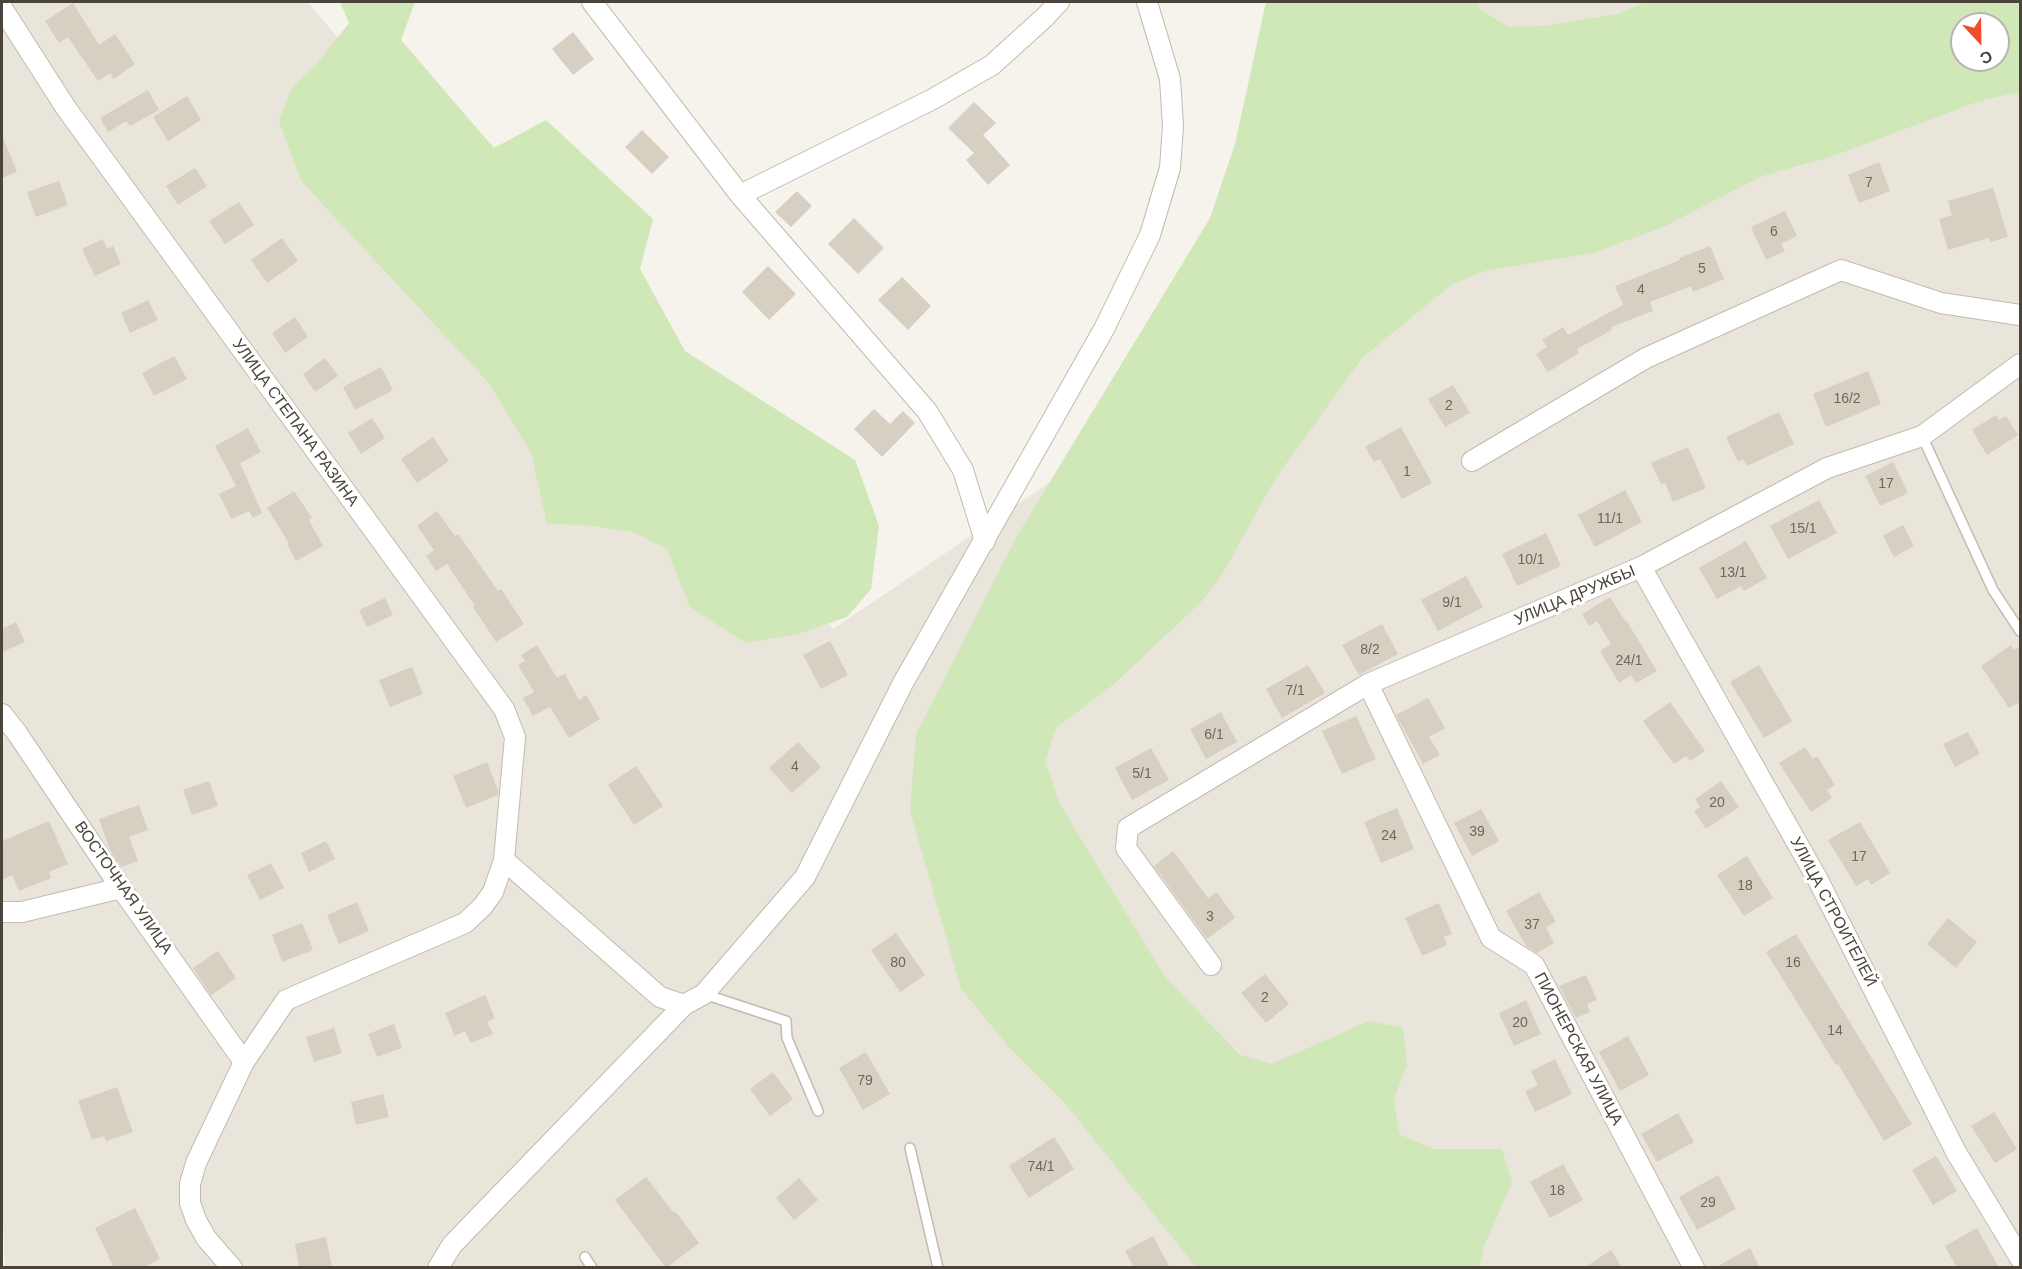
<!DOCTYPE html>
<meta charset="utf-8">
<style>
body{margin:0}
#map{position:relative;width:2022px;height:1269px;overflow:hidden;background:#f5f3ec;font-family:Arial,sans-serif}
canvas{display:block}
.frame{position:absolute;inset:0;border:3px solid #4a443a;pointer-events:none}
.north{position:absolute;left:1950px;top:12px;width:60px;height:60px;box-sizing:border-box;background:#fff;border:2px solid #b7b4b0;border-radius:50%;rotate:158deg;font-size:16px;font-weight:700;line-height:24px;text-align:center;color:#4a443a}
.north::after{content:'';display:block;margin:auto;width:21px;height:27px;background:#f04e28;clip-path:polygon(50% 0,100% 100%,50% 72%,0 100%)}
</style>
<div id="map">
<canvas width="2022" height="1269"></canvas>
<div class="frame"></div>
<div class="north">С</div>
</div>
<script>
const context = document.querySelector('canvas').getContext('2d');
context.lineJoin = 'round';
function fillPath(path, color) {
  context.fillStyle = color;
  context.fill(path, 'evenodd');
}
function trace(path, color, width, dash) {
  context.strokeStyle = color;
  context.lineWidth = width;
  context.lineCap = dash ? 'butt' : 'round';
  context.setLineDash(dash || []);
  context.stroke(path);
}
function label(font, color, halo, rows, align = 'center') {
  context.font = font + ' Arial,sans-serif';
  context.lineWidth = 6;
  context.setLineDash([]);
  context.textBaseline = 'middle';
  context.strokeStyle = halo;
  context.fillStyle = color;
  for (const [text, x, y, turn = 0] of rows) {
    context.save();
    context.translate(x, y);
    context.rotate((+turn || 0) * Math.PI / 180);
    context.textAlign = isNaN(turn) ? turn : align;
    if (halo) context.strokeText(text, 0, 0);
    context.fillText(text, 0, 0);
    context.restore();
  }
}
const residential = new Path2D(`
 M2 2H308L833 629 1435 222 1357 2H2020V1267H5L2 1200ZM1962 24H1998V60H1962Z`);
const green = new Path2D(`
 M340 2H415L401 40 494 148 546 120 653 219 640 269 685 351 855 460 879 526 871 589 847 617 798 634 746 643 690 607 667 549 633 532 586 525 547 524 531 453 489 383 301 181 279 121 292 88 317 64 349 23Z
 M1266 2H1478L1480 10 1510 27 1545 26 1617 14 1647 2H2020V94L2013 93 1977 102 1833 156 1762 176 1663 227 1593 253 1485 271 1451 285 1362 358 1275 479 1223 573 1200 603 1114 684 1056 728 1045 762 1061 806 1165 977 1240 1055 1272 1064 1369 1021 1403 1028 1407 1064 1394 1099 1399 1134 1433 1149H1502L1512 1182 1484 1246 1479 1267H1196L1064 1102 1009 1047 961 989 910 811 916 734 1017 536 1210 218 1235 144ZM1962 24H1998V60H1962Z`);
const building = new Path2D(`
 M73 3 99 45 115 34 135 64 114 79 110 73 98 81 68 37 59 43 45 21Z
 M573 32 594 59 573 75 552 49Z
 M148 90 159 110 130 126 126 121 108 132 100 118Z
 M187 96 201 120 168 141 153 117Z
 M974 102 996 123 983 135 1010 165 988 185 966 160 974 153 948 128Z
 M642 130 669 157 652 174 625 147Z
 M2 135 17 172 2 178Z
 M1879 162 1890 191 1859 203 1848 175Z
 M195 168 207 186 178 205 166 186Z
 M59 181 68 205 36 217 27 192Z
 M1993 188 2008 237 1990 242 1989 238 1948 250 1939 219 1952 215 1948 201Z
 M797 191 812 206 791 227 775 212Z
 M239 202 254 225 225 244 209 221Z
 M1785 211 1797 236 1781 244 1785 251 1766 260 1751 227Z
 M854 218 884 248 858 274 828 244Z
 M282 238 298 261 267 283 251 260Z
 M103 239 107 249 113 246 121 264 95 276 82 249Z
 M1710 246 1724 279 1693 292 1691 286 1650 302 1653 311 1611 327 1612 330 1577 349 1579 353 1548 372 1536 354 1547 347 1542 340 1563 327 1568 335 1623 305 1615 286 1680 260 1679 258Z
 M768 266 796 294 769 320 742 292Z
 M902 277 931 306 908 330 878 300Z
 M148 300 158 320 130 333 121 313Z
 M295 317 308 337 285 353 272 333Z
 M174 356 187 379 154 396 142 373Z
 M325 358 338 376 315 392 303 374Z
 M381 367 393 390 355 410 343 387Z
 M1868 371 1881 404 1826 427 1813 394Z
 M1453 385 1470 413 1445 427 1428 399Z
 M874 409 890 424 903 411 915 423 882 457 854 429Z
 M1779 412 1794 444 1747 466 1743 459 1738 462 1726 437Z
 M1996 415 1999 420 2006 416 2018 435 1987 455 1972 430Z
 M372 418 385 438 361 454 348 433Z
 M1401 427 1432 483 1402 499 1380 459 1374 462 1365 447Z
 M248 428 261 452 240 463 262 513 253 518 249 511 231 519 219 494 236 486 215 446Z
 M433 437 449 461 417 483 401 459Z
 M1688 447 1706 488 1673 502 1665 483 1661 484 1651 463Z
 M1893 462 1908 493 1880 506 1865 476Z
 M1625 490 1642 522 1595 547 1578 515Z
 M294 491 312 518 309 520 323 546 296 561 287 544 289 543 267 508Z
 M1819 500 1837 533 1788 559 1770 526Z
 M437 511 455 536 458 534 498 591 501 589 524 624 496 642 473 607 475 606 447 564 436 571 426 556 434 550 417 526Z
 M1903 525 1914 546 1894 557 1883 536Z
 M1546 533 1561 566 1517 586 1502 554Z
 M1746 541 1767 578 1744 591 1741 586 1717 599 1699 568Z
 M1466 576 1483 607 1438 631 1421 600Z
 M1610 597 1625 621 1626 620 1657 671 1636 683 1631 675 1619 683 1600 651 1611 644 1597 621 1589 626 1582 614Z
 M385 598 393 615 367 627 359 610Z
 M16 622 25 642 2 652V629Z
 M1382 624 1398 654 1359 675 1342 645Z
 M830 641 848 675 821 689 803 655Z
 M537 645 557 678 565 674 579 700 586 695 600 719 569 738 550 707 533 716 523 698 534 692 518 665 525 661 521 655Z
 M2011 645 2014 650 2020 646V702L2009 708 1981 666Z
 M1308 665 1325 693 1282 718 1266 689Z
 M1759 665 1792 721 1764 738 1730 682Z
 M412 667 423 694 390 707 379 680Z
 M1428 698 1445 728 1429 737 1440 755 1423 764 1396 715Z
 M1670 702 1705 751 1690 761 1686 756 1674 764 1643 721Z
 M1221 712 1237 742 1206 759 1190 729Z
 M1356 716 1376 759 1342 774 1322 731Z
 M1968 732 1980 754 1955 767 1943 744Z
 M798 742 821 767 792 793 769 768Z
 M1805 747 1813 759 1817 756 1835 785 1827 790 1832 798 1811 812 1779 763Z
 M1151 748 1169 780 1132 800 1115 768Z
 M487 762 498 790V795L466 808 453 776Z
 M636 766 663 806 634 825 608 785Z
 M209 781 218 806 192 815 183 790Z
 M1721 781 1739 807 1706 829 1694 811 1700 807 1695 799Z
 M139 805 148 830 129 837 138 861 121 867 110 850 99 819Z
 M1397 808 1414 849 1381 863 1364 822Z
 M1481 809 1499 841 1472 856 1454 823Z
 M49 821 68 864 49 872 51 878 19 891 12 875 2 880V841Z
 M1860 822 1890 873 1871 885 1868 879 1856 886 1828 840Z
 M326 841 335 859 309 872 301 853Z
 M1173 851 1208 898 1217 892 1235 918 1207 939 1154 866Z
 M1747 856 1773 898 1744 916 1717 875Z
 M271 863 284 888 260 900 247 875Z
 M1539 892 1556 922 1546 927 1554 943 1537 953 1526 946 1506 911Z
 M357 902 369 931 339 944 327 915Z
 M1439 903 1452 934 1444 937 1447 945 1422 956 1405 918Z
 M1948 918 1977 942 1956 968 1927 944Z
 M302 923 313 950 282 962 272 935Z
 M896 933 925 975 900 992 871 950Z
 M1796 934 1912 1124 1884 1141 1838 1064 1836 1065 1766 952Z
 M218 951 236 978 211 995 193 968Z
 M1265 974 1289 1004 1266 1023 1241 993Z
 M1586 975 1597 1000 1587 1004 1590 1012 1576 1018 1559 986Z
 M485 995 495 1018 487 1022 493 1034 471 1043 465 1031 455 1036 445 1013Z
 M1526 1000 1541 1034 1514 1046 1499 1013Z
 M394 1024 402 1048 377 1057 368 1034Z
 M334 1028 342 1053 314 1062 306 1037Z
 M1628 1036 1649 1075 1620 1091 1599 1052Z
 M866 1052 890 1094 863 1110 839 1068Z
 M1555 1059 1572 1094 1535 1112 1525 1091 1538 1085 1531 1071Z
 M773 1072 793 1099 770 1116 750 1089Z
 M117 1087 133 1132 106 1141 104 1136 92 1140 78 1101Z
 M383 1094 389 1117 356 1125 351 1102Z
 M1994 1112 2017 1149 1995 1163 1971 1126Z
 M1678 1113 1694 1142 1657 1162 1641 1134Z
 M1054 1137 1074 1169 1029 1198 1009 1166Z
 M1936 1156 1957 1191 1933 1205 1912 1170Z
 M1563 1164 1583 1200 1550 1218 1530 1182Z
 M1718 1175 1736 1209 1697 1230 1679 1197Z
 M646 1177 674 1213 676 1212 699 1243 666 1268 615 1200Z
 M799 1178 818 1200 794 1220 776 1198Z
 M135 1208 160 1259 142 1268H114L95 1228Z
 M1977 1228 1999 1268H1957L1945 1246Z
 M1153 1236 1170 1268H1134L1125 1251Z
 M326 1237 332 1268H299L295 1244Z
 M1750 1248 1760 1268H1714Z
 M1611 1250 1622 1268H1584Z`);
const lane = new Path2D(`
 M1922 436 1993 590 2020 631
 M704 994 786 1021 787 1038 818 1111
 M910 1148 938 1268
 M585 1257 592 1268`);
const street = new Path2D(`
 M592 2 740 195 927 411 963 470 985 541
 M2 8 66 108 504 709 515 737 504 860 493 892 483 906 465 923 286 1000 244 1062 196 1163 190 1184V1203L196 1220 206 1238 232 1268
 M740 195 933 99 992 65 1045 17 1059 2
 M1472 461 1646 358 1841 270 1941 303 2020 315
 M1641 567 1818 880 1956 1152 2020 1258
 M1368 684 1491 938 1534 965 1694 1268
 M2 714 17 733 121 888 244 1062
 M504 860 660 997 684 1005 704 994 805 877 903 683 1104 329 1150 235 1170 168 1173 126 1170 79 1147 2
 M2 912H22L121 888
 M1211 965 1126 848 1128 828 1368 684 1641 567 1827 468 1922 436 2020 364
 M438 1268 452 1245 684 1005`);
const numberNames = [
 ["7",1869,183],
 ["6",1774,232],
 ["5",1702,269],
 ["4",1641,290],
 ["16/2",1847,399],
 ["2",1449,406],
 ["1",1407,472],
 ["17",1886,484],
 ["11/1",1610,519],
 ["15/1",1803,529],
 ["10/1",1531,560],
 ["13/1",1733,573],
 ["9/1",1452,603],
 ["8/2",1370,650],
 ["24/1",1629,661],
 ["7/1",1295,691],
 ["6/1",1214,735],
 ["4",795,767],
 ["5/1",1142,774],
 ["20",1717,803],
 ["39",1477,832],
 ["24",1389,836],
 ["17",1859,857],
 ["18",1745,886],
 ["3",1210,917],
 ["37",1532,925],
 ["80",898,963],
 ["16",1793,963],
 ["2",1265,998],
 ["20",1520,1023],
 ["14",1835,1031],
 ["79",865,1081],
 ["74/1",1041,1167],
 ["18",1557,1191],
 ["29",1708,1203]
];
const streetNames = [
 ["УЛИЦА СТЕПАНА РАЗИНА",295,423,54],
 ["УЛИЦА ДРУЖБЫ",1575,596,-23],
 ["ВОСТОЧНАЯ УЛИЦА",123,888,55],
 ["УЛИЦА СТРОИТЕЛЕЙ",1833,912,62],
 ["ПИОНЕРСКАЯ УЛИЦА",1578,1049,62]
];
fillPath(residential, '#e9e5db');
fillPath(green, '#d0e7b8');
fillPath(building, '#d7cfc2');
trace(lane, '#c1bbaf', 12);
trace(street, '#c1bbaf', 22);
trace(lane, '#fff', 9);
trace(street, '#fff', 20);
label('14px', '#6d675c', null, numberNames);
label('16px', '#4a443a', '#fff', streetNames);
</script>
